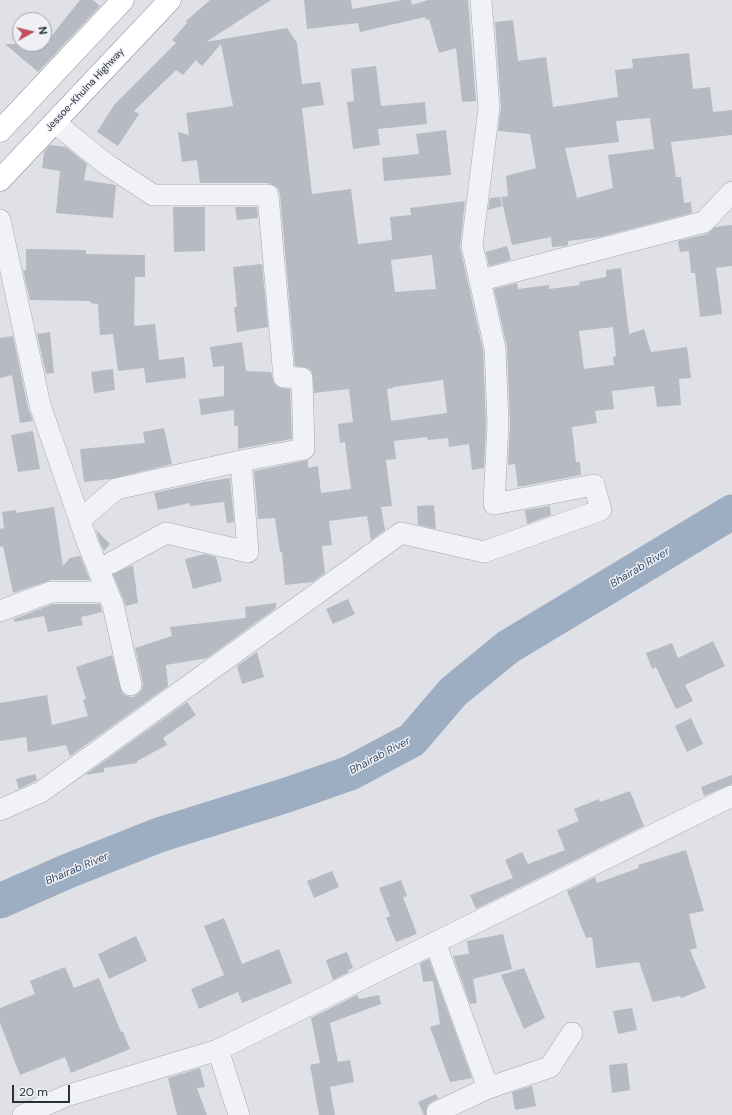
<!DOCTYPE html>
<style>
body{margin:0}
#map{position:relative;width:732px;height:1115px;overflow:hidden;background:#dfe1e6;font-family:"DM Sans",sans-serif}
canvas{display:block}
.north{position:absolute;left:12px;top:12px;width:40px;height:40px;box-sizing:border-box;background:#eef0f4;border:1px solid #a0a3aa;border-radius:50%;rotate:82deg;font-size:11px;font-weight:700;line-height:16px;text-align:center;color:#2a2f3b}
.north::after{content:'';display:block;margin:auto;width:14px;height:18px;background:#be515c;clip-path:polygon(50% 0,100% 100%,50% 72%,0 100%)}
.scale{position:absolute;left:12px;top:1085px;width:58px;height:18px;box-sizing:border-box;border:2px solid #2a2f3b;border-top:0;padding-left:5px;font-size:12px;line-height:14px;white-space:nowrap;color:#2a2f3b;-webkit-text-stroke:3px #eef0f4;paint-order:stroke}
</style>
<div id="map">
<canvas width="732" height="1115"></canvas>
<div class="north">N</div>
<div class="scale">20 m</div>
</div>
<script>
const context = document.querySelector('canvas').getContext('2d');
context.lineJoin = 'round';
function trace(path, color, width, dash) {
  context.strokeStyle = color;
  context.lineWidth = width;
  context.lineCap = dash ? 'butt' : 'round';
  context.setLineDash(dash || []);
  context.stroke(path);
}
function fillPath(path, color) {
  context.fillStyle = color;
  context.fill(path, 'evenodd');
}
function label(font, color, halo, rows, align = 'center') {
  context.font = font + ' "DM Sans",sans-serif';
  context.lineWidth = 3;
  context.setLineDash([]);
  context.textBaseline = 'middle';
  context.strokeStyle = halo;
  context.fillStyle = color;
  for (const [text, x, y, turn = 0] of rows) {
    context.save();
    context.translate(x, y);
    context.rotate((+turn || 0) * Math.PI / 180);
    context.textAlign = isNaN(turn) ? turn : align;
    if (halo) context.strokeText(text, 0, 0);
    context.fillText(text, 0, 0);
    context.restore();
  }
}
const river = new Path2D(`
 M0 901 68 871 159 835 287 795 350 773 412 740 453 692 508 647 732 512`);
const building = new Path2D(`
 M80 0H93L100 6 38 72 5 44H45Z
 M210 0H271L206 42 287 28 297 43 302 84 320 82 324 105 302 108 312 194 351 189 358 244 392 240 390 217 411 215 410 208 465 201 460 247 483 350 486 424 484 468 472 470 469 444 449 447 448 438 428 440 427 437 394 441 396 459 386 460 392 506 381 507 385 530 371 540 367 516 329 521 332 545 322 546 325 573 313 582 285 585 282 552H280L275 518 258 519 254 471 308 460V468L318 466 321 493 351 489 345 442 340 443 338 424 353 422 349 389 314 393 312 372 308 368 295 366 280 194 278 188 268 183H200L197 160 182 162 178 132 189 135 186 113 233 106 221 44 202 66 196 60 183 75 176 70 134 111 139 114 118 146 97 132 114 105 176 43 172 40 187 23 186 21ZM432 255 436 289 395 292 391 260ZM443 380 447 413 391 421 387 389 393 388V387Z
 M304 0H351L352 9 403 0H411L412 5 428 0H468L476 101 462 102 456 48 439 53 429 19 426 20 425 17 360 32 358 23 307 29Z
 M513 20 518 61 546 57 553 107 618 97 615 70 633 68 632 59 689 53 693 89 710 87 713 112 732 110V135L671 142 676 177H681L684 203 691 202 692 213 600 237 568 241V245L565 246 552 247 551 237 512 245 501 197 508 196 506 176 536 168 530 134 498 131 501 107 495 22ZM650 118 654 149 608 155 613 188 577 198 565 148 619 142 616 121Z
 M376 66 381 106 425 102 427 124 378 129 380 145 353 149 347 102 354 101 351 69Z
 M446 130 451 175 384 181 382 158 419 154 416 134Z
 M50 145 66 147 87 164 84 180 116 185 113 218 56 213 60 171 42 168 44 152Z
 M500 197 502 206 488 210 490 198Z
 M173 207H205V251L174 252Z
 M235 207H257L258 218 237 220Z
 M732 225V266L716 268 722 314 700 317 695 273H691L689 251 680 252 678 241 707 234 715 227Z
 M507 246 511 260 489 266 486 252Z
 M26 249 86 250V254L145 255V277H135L134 326 155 324 159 360 184 357 186 378 146 383 144 368 118 371 113 334 100 335 98 304 90 303V301L30 300 23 270H26Z
 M262 264 268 327 237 332 234 307H237L233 267Z
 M621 268 629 334 644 329 651 352 687 347 691 378 679 379 681 405 657 407 654 386 612 391 614 409 595 411 597 423 572 427 576 462H580L581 475 518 487 515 464 508 465 510 424 507 347 494 289 517 283 518 289 549 285V289L580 285 579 282 606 277V270ZM613 327 616 356 613 357 614 365 584 369 579 331Z
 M50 332 54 373 46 374 37 334Z
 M13 336 28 408 33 421 20 423 12 375 0 378V338Z
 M242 342 246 371 271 372 274 383 278 387 290 389 292 439 238 449V426H234V410L201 415 199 399 224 396V366L213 367 210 347Z
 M113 369 115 390 94 393 91 372Z
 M164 428 172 464 111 479 84 482 80 449 145 443 143 432Z
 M33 431 40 469 18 472 11 435Z
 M230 478 234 522 227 523 224 502 190 506V503L158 510 154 493 204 482Z
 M434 505 436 529 418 525 417 506Z
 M550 506 551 515 527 524 525 510Z
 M54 507 63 566 70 558 80 556 90 580H51L13 593 3 546 0 547V529L4 528 2 512 16 510V513Z
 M96 530 110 544 104 551 99 540Z
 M205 554 216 557 222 581 193 589 185 559Z
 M133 565 138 603 126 606 113 574Z
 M348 599 355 614 333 624 326 609Z
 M276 603V608L207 658 166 665 168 686 70 756 66 745 28 752 26 737 0 741V703L47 695 52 725 88 716 83 700 86 699 76 667 112 655 122 693 127 696 134 697 139 694 142 689 143 683 135 648 172 636 170 627 246 618 245 607Z
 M53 604H100L102 612 81 617 83 625 48 632 44 616 14 622V619Z
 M713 641 725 666 685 685 693 701 676 709 656 667 652 669 646 653 672 643 678 658Z
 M257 652 264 677 242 684 237 666Z
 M187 702 196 715 163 738 167 745 137 761V763L104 768V772L85 775Z
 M691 718 703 744 687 752 675 726Z
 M35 774 37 780 19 789 16 779Z
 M732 775V784L704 796 701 787Z
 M630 791 644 826 476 909 470 895 513 878 505 860 522 852 528 864 565 850 557 830 579 821 574 809 599 799 600 802Z
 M686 850 704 911 689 914 697 948 690 950 706 988 681 998 680 996 653 1002 639 962 596 968 592 937 586 938 567 891 595 877 597 883 639 868 638 865Z
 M332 871 339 887 314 898 307 881Z
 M401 880 407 896 403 897 417 934 396 942 386 918 390 916 379 888Z
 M224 918 242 964 279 949 292 983 242 1003 238 992 199 1009 191 989 224 975 204 926Z
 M503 934 512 969 473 979 477 1003 470 1004 453 956 469 954 467 941Z
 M136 936 147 961 109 979 98 954Z
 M347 952 353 968 348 970 349 972 333 980 326 960Z
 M429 959 472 1078 450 1082 430 1027 440 1024 433 981 423 982 420 963Z
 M65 967 74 988 99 978 121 1032H123L130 1049 71 1073 65 1057 20 1075 0 1023V1008L35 994 30 981Z
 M524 968 545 1018 524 1029 501 975Z
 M357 995 359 999 379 995 381 1004 330 1023 338 1062 350 1060 354 1082 330 1087 335 1115H319L310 1065 320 1063 311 1018Z
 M632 1008 637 1030 618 1034 613 1011Z
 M627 1063 630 1090 612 1093 609 1065Z
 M200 1068 205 1087 197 1088 207 1115H177L168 1078Z
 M532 1086 536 1106 515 1110 512 1092Z
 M436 1094 438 1098 427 1105 426 1115H424L418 1102Z`);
const street = new Path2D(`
 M54 122 106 164 153 195H268L284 377 302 378 304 449 241 461 248 552 166 533 111 563
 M0 220 40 405 88 544 113 605 131 685
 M489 278 704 222 732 192
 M80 520 116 489 241 461
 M0 611 51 592H107
 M0 810 41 792 401 533 484 552 601 510 594 485 494 504 498 424 495 348 472 245 489 108 481 0
 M435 942 488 1088 550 1067 572 1033
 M218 1050 239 1115
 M437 1112 488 1088
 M23 1115 66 1096 218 1050 732 796`);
const highway = new Path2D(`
 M0 131 123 0
 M0 180 170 0`);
const streetNames = [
 ["Jessoe-Khulna Highway",85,90,-47]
];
const waterNames = [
 ["Bhairab River",640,568,-31],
 ["Bhairab River",380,756,-28],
 ["Bhairab River",77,869,-23]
];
trace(river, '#9eaec2', 35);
fillPath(building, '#b7bac2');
trace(street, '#a5a8af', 22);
trace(highway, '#888e9b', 23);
trace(street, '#f1f2f5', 21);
trace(highway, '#fff', 22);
label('10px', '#2a2f3b', '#eef0f4', streetNames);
label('italic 11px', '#394c6a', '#eef0f4', waterNames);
</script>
